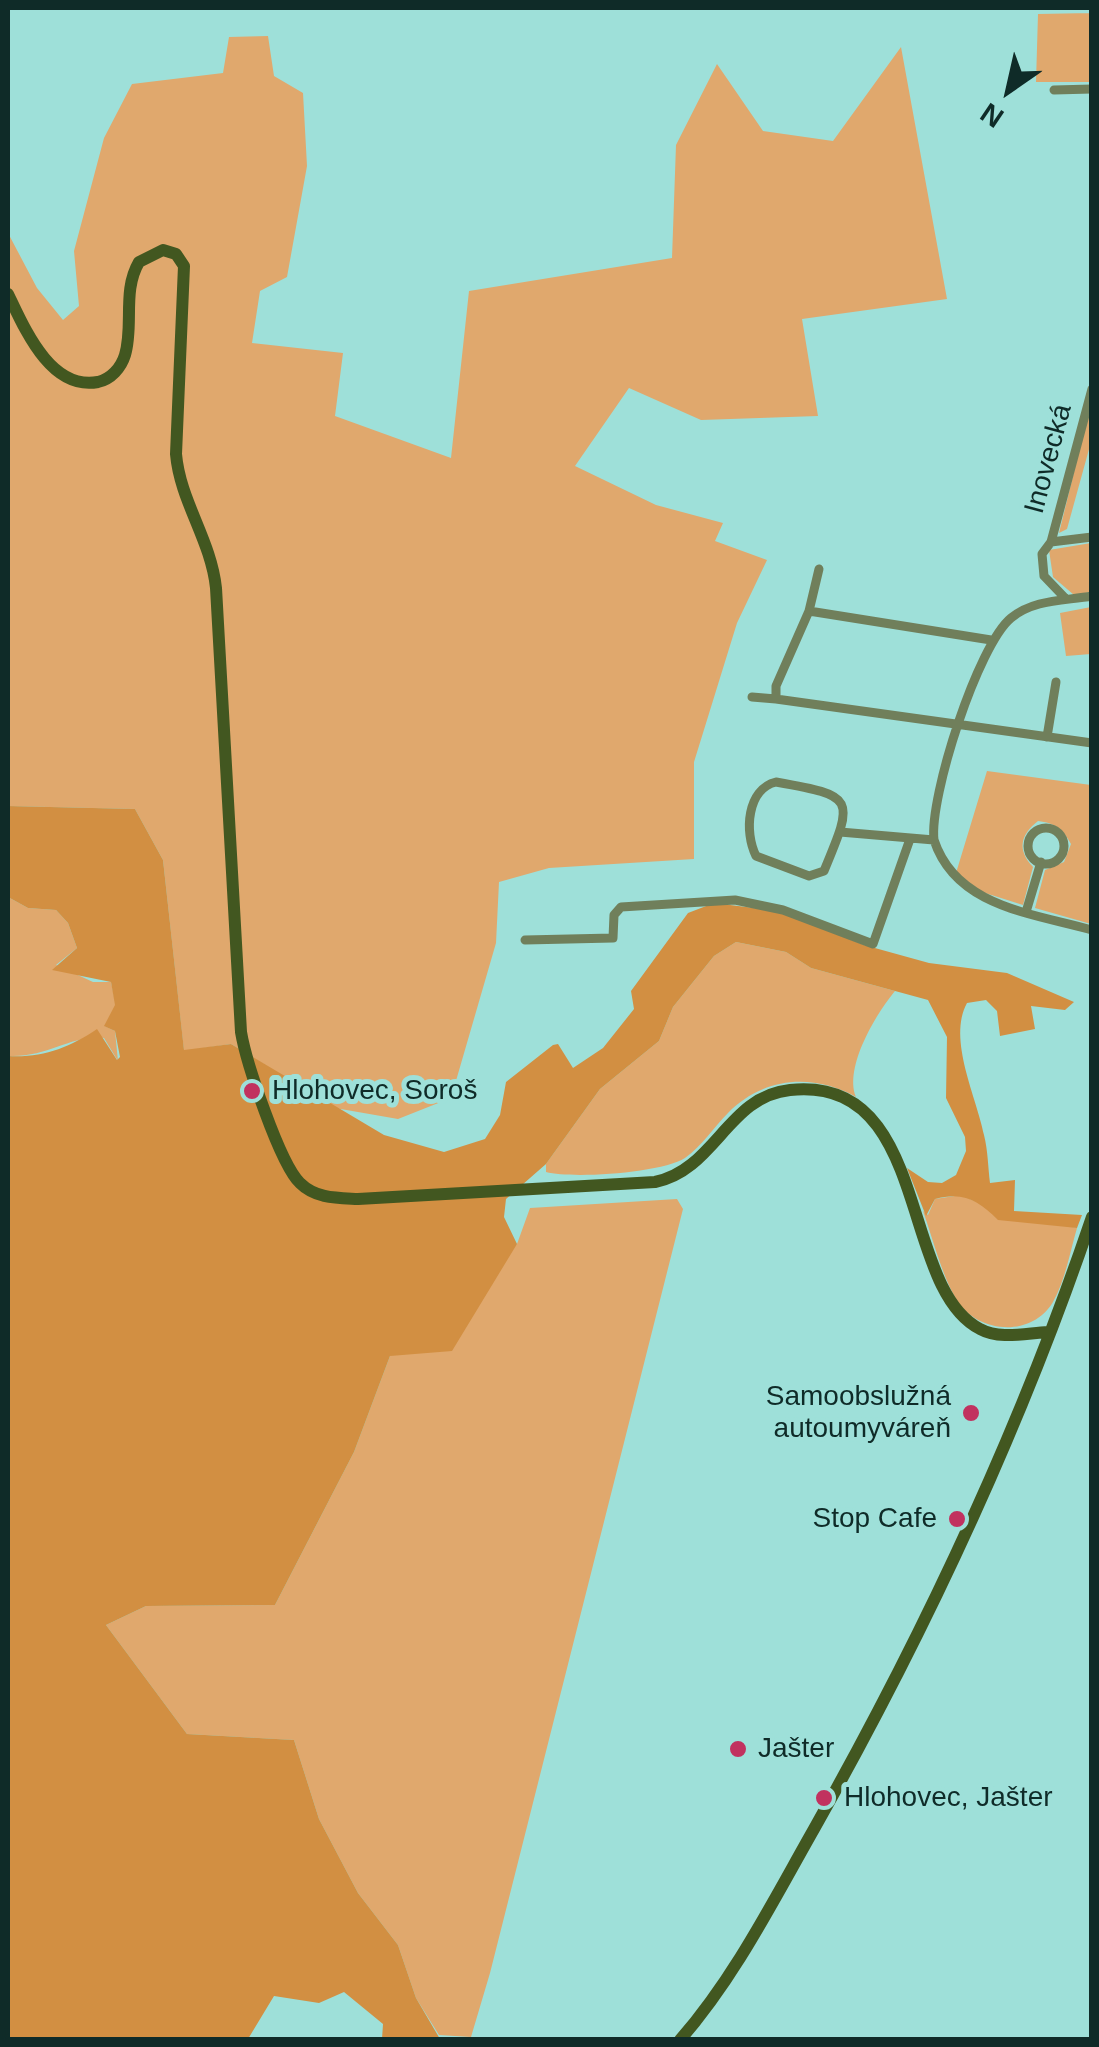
<!DOCTYPE html>
<meta charset="utf-8">
<style>
body{margin:0}
#map{position:relative;width:1099px;height:2047px;overflow:hidden;background:#9ee0d9;font-family:Arial,sans-serif}
canvas{display:block}
.frame{position:absolute;inset:0;border:10px solid #0f2b28;pointer-events:none}
.north{position:absolute;left:959px;top:40px;width:100px;height:100px;-webkit-text-stroke:8px #9ee0d9;paint-order:stroke;rotate:214deg;font-size:28px;font-weight:700;line-height:40px;text-align:center;color:#0f2b28}
.north::after{content:'';display:block;margin:auto;width:35px;height:45px;background:#0f2b28;clip-path:polygon(50% 0,100% 100%,50% 72%,0 100%)}
</style>
<div id="map">
<canvas width="1099" height="2047"></canvas>
<div class="frame"></div>
<div class="north">N</div>
</div>
<script>
const context = document.querySelector('canvas').getContext('2d');
context.lineJoin = 'round';
function fillPath(path, color) {
  context.fillStyle = color;
  context.fill(path, 'evenodd');
}
function trace(path, color, width, dash) {
  context.strokeStyle = color;
  context.lineWidth = width;
  context.lineCap = dash ? 'butt' : 'round';
  context.setLineDash(dash || []);
  context.stroke(path);
}
function label(font, color, halo, rows, align = 'center') {
  context.font = font + ' Arial,sans-serif';
  context.lineWidth = 10;
  context.setLineDash([]);
  context.textBaseline = 'middle';
  context.strokeStyle = halo;
  context.fillStyle = color;
  for (const [text, x, y, turn = 0] of rows) {
    context.save();
    context.translate(x, y);
    context.rotate((+turn || 0) * Math.PI / 180);
    context.textAlign = isNaN(turn) ? turn : align;
    if (halo) context.strokeText(text, 0, 0);
    context.fillText(text, 0, 0);
    context.restore();
  }
}
const green = new Path2D(`
 M1091 8V82H1036L1038 14 1091 13Z
 M268 36 274 76 303 93 307 166 287 277 260 291 252 343 343 353 335 416 451 458 469 291 672 258 676 145 717 64 763 131 833 141 901 47 947 299 802 319 818 416 701 420 629 388 575 466 656 505 723 523 715 541 767 560 737 623 694 762V859L549 868 499 882 496 943 451 1098 398 1119 335 1108 231 1044 184 1051 163 860 135 809 8 806V233L37 288 63 320 79 306 74 251 104 138 132 84 223 73 229 37Z
 M1089 411 1091 442 1067 529 1059 533Z
 M1091 543V592L1074 595 1053 577 1049 550Z
 M1091 607V654L1066 656 1060 613Z
 M987 771 1091 785V924L1035 908 1045 870 1064 862 1071 844C1063 829 1055 823 1038 821 1020 835 1017 850 1033 867L1023 905 982 892 956 873Z
 M8 897 28 908 56 910 68 923 77 948 56 965 93 982H111L116 1005 105 1026 115 1031 118 1061 104 1038C72 1034 48 1058 8 1056Z
 M736 942 786 952 811 968 895 991C876 1014 844 1067 856 1097 812 1073 764 1077 728 1113 713 1128 702 1146 685 1158 662 1173 572 1179 546 1172V1164L600 1089 659 1041 673 1007 714 956Z
 M961 1195 988 1207 1077 1228C1070 1252 1065 1281 1053 1302 1031 1339 976 1333 956 1299 941 1273 933 1239 923 1211L928 1215 935 1199Z
 M677 1199 683 1209 490 1973 471 2037 439 2035 416 1998 398 1945 358 1893 319 1819 294 1740 187 1734 106 1625 146 1606 275 1605 354 1452 390 1356 517 1244 530 1208Z`);
const forest = new Path2D(`
 M8 806 135 809 163 860 184 1050 231 1044 384 1135 444 1152 485 1139 500 1115 506 1082 553 1045 558 1044 573 1068 603 1048 634 1009 631 991 688 913 714 903 778 911 864 945 929 963 1007 973 1074 1002 1065 1010 1031 1006 1035 1029 1000 1036 997 1011 986 1000 967 1003C947 1039 977 1098 984 1135 988 1151 988 1167 990 1183L1015 1180 1014 1211 1082 1215 1077 1228 998 1220C979 1201 964 1191 935 1199L926 1216 907 1168 928 1182 942 1183 956 1175 966 1151 965 1137 946 1098 947 1037 928 1000 811 968 786 952 736 942 714 956 673 1007 659 1041 600 1089 546 1164 506 1199 504 1217 517 1244 452 1351 390 1356 354 1452 275 1605 146 1606 106 1625 187 1734 294 1740 319 1819 358 1893 398 1945 416 1998 440 2039H382L383 2024 344 1992 319 2003 274 1996 248 2039H8V1056C42 1058 69 1048 97 1029L117 1060 120 1057 115 1031 104 1026 115 1005 111 982 52 970 77 948 68 923 56 910 28 908 8 897Z`);
const minor = new Path2D(`
 M1054 90 1092 89
 M1051 542 1092 389
 M1066 599 1044 576 1042 554 1051 542 1092 537
 M809 611 819 569
 M991 640 809 611 776 686V699L1092 743
 M752 697 776 699
 M1047 737 1056 682
 M776 782C855 796 855 797 824 871L809 876 756 856C744 832 747 789 776 782Z
 M1028 846a18 18 0 1 1 36 0a18 18 0 1 1-36 0Z
 M840 832 934 840C956 907 1032 913 1092 930
 M934 840C929 797 978 645 1011 618 1034 599 1064 601 1092 596
 M1026 912 1041 862
 M525 940 613 938 614 915 621 907 735 900 783 910 873 944 910 839`);
const secondary = new Path2D(`
 M8 294C24 327 50 391 98 382 111 379 121 368 125 355 134 325 122 291 139 262L163 250 176 254 184 266 176 454C180 501 211 540 216 588L241 1032C246 1062 280 1164 300 1183 316 1199 338 1198 358 1199L655 1182C715 1170 728 1096 790 1090 932 1075 898 1287 980 1329 1000 1340 1026 1333 1048 1332
 M680 2040C735 1977 773 1901 814 1829 924 1634 1020 1430 1092 1217`);
const markers = [
 [252,1091,10,"#c1325f"],
 [971,1413,10,"#c1325f"],
 [957,1519,10,"#c1325f"],
 [738,1749,10,"#c1325f"],
 [824,1798,10,"#c1325f"]
];
const streetNames = [
 ["Inovecká",1049,459,-75]
];
const poiNames = [
 ["Hlohovec, Soroš",272,1091],
 ["Samoobslužná",951,1397,"right"],
 ["autoumyváreň",951,1429,"right"],
 ["Stop Cafe",937,1519,"right"],
 ["Jašter",758,1749],
 ["Hlohovec, Jašter",844,1798]
];
fillPath(green, '#e0a86d');
fillPath(forest, '#d28f42');
trace(minor, '#707f5b', 9);
trace(secondary, '#425720', 12);
for (const [x, y, r, color] of markers) {
  const dot = new Path2D();
  dot.arc(x, y, r, 0, 2 * Math.PI);
  context.fillStyle = color;
  context.fill(dot);
  trace(dot, '#9ee0d9', 4);
}
label('28px', '#0f2b28', '#9ee0d9', streetNames);
label('28px', '#0f2b28', '#9ee0d9', poiNames, 'left');
</script>
